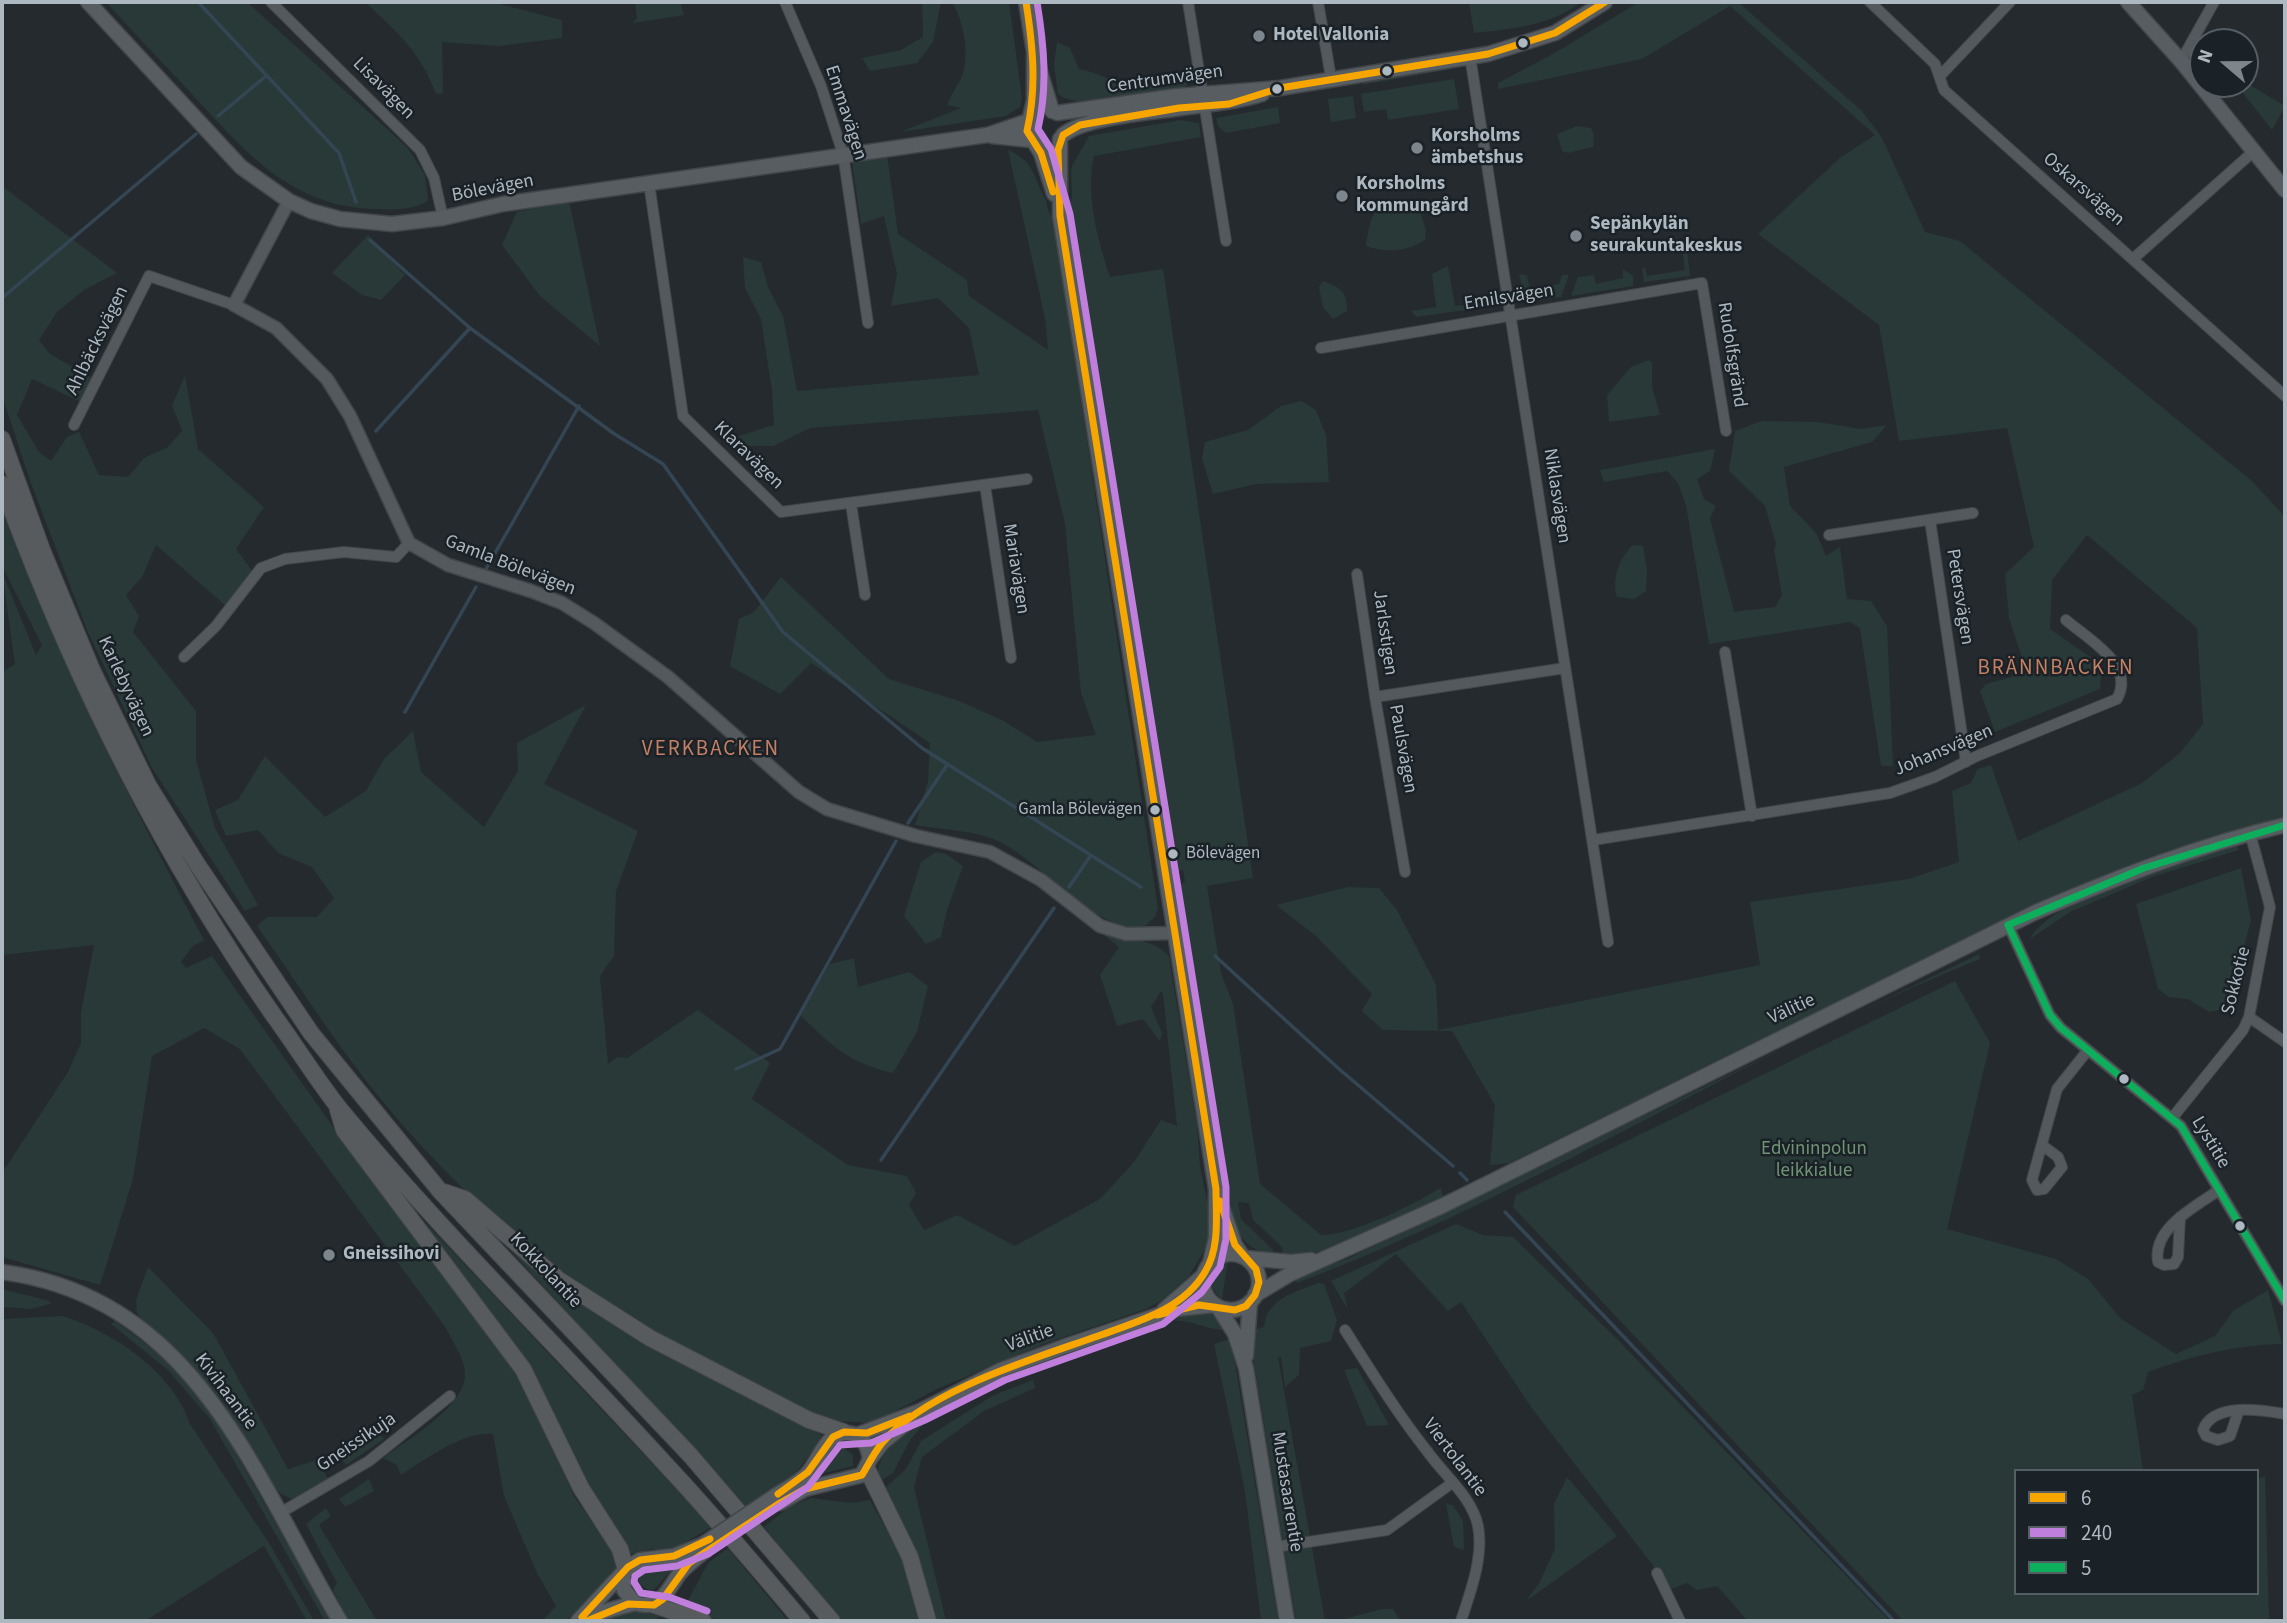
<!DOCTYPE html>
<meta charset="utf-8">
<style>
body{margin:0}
#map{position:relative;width:2287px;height:1623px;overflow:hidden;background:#252a2e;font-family:"Source Sans 3",sans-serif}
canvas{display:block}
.frame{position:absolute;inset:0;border:4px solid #aeb8c0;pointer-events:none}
.legend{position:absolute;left:2014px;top:1469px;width:245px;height:126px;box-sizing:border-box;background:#1a2228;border:2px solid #555e65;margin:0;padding:9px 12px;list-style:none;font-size:21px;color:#aeb8c0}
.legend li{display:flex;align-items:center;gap:14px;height:35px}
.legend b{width:35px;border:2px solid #555e65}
.north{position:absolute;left:2189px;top:28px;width:70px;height:70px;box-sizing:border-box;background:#1a2228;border:2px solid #555e65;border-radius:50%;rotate:290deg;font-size:19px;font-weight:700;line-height:28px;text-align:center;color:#aeb8c0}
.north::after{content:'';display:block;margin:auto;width:24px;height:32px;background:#7e868d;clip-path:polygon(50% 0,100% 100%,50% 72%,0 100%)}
</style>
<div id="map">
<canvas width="2287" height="1623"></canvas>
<div class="frame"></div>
<ul class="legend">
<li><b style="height:9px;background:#f7a600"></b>6</li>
<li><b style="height:9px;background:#c07fdc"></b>240</li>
<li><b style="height:9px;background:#0daf5c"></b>5</li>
</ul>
<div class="north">N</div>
</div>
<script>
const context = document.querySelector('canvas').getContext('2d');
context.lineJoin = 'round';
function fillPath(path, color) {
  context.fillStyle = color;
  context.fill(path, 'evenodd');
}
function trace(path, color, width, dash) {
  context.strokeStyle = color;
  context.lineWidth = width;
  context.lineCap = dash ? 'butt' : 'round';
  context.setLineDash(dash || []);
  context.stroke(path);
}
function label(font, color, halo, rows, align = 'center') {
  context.font = font + ' "Source Sans 3",sans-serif';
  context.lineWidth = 5;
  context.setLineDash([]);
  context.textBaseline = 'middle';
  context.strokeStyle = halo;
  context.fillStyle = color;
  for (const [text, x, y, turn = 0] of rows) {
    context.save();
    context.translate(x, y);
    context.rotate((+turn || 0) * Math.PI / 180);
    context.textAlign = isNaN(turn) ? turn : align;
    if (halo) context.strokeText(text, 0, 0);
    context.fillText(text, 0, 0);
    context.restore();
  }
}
const green = new Path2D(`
 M106 2H247L408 148 425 175 428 201C412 210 395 210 377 209 290 208 243 149 189 91 162 62 133 32 106 2Z
 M365 2H492L562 20V38L499 46 442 42 443 93 436 94C420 51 397 32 365 2Z
 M635 2H680L684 15 633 23 637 18Z
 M922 2H941L933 42 917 63 870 71 862 58 901 50 923 37Z
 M952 2H1009L1022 98 1020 107 1006 116 900 132 961 108 947 105C951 93 962 81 964 69 969 48 962 19 952 2Z
 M1469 2H1581C1551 26 1511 29 1474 33Z
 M1639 2H1738L1862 111 1882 138 1925 232 1960 241 2253 482 2285 517V817L2173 850 2037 903 1509 1163 1490 1165 1495 1105 1452 1031 1383 1030 1362 1011 1372 994 1316 936 1276 905 1348 887 1379 888 1397 910 1436 985 1438 1030 1760 965 1750 902 1909 879 1959 862 1952 791 1971 783 1978 769 1991 765 2018 841 2142 783 2180 753 2203 724 2197 628 2087 535 2052 580 2050 629 2102 665 2100 689 1995 732 1980 691 1986 684 2027 673 2009 618 2005 574 2034 547 2007 428 1899 441 1879 325 1758 234 1840 158 1875 135 1730 6 1642 59 1498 89V83L1553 54Z
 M1057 42 1070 48 1079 69C1097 72 1113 83 1132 84 1148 85 1170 80 1186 76L1185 64 1189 81 1182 91C1152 94 1080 112 1058 94L1054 65Z
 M1447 68 1452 69 1362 85 1367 80Z
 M1454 79 1459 109 1388 120 1386 109 1364 112 1361 94Z
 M2245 82 2285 106 2272 130 2236 84Z
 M1353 96 1356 118 1331 122 1328 99Z
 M1278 107 1280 123 1226 133 1218 126 1216 118Z
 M1181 120 1199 123 1201 137 1094 156C1085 194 1098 241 1110 277L1163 269 1253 878 1207 886 1221 973 1233 1004 1260 1184 1321 1235C1355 1235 1411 1205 1441 1188L1443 1197 1321 1252 1284 1256 1281 1246 1253 1220 1249 1203 1238 1202 1241 1219 1273 1250V1254C1246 1250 1240 1238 1230 1213L1181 884 1185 882 1183 870 1179 871C1174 828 1160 788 1153 745 1124 568 1093 392 1066 214L1071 213 1069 200 1072 199 1071 168 1089 136Z
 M1577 126 1591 128 1594 135 1593 147 1568 153 1562 151 1557 134Z
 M1008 150C1036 162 1033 178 1044 196 1049 204 1045 210 1053 217L1158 908 1155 917 1143 928C1091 930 1041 860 996 840 976 831 938 829 915 825L928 781 930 743 811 663 780 694 730 666 739 619 754 612 781 577 889 679 959 701 1002 720 1037 742 1096 735 1081 693 1065 524 1038 410 810 428 774 446H735L729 439 774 425 772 391 761 319 745 288 743 257 761 262 768 287 783 316 797 391 979 375 969 328 938 298 891 306 897 274 884 216 861 224 852 162 887 155 898 234 967 280 969 296 1048 350 1045 318Z
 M2 186 117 273 84 290 57 312 39 340 50 354 92 378 81 402 32 379 17 415 39 452 51 461 67 437 79 432 99 475 128 477 144 458 168 447 182 431 172 405 185 376 198 449 264 507 236 549 253 572 227 607 156 545 142 577 126 595 139 616 133 632 196 711V760L215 828 258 905 245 911 152 768 87 630 29 478 2 395Z
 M1396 198 1418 206 1426 230 1425 240C1406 252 1387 253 1366 246 1369 226 1372 201 1396 198Z
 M569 201 600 346 540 296 502 245 517 212Z
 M368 235 405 275 381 300 362 295 332 273Z
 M1681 241 1686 242 1690 276 1644 282 1642 268H1645L1647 276 1685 270Z
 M1448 266 1455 306 1465 305 1466 310 1416 317 1411 311 1436 307 1432 274Z
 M1623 269 1633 276V286L1571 296 1578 277 1594 275 1596 284 1623 278Z
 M1519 274 1527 275 1530 289 1559 284 1562 275H1569L1561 297 1525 302Z
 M1323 281C1341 288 1347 291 1347 311L1333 319 1323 307 1319 287Z
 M1648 360 1652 362V387L1660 415 1609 422 1607 395 1631 367Z
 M1302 401 1316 410 1326 435 1329 482 1256 484 1213 494 1202 459 1205 442 1248 430 1281 406Z
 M1762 421 1817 422 1861 429 1887 425 1872 442 1784 467 1790 506 1816 533 1826 556 1840 547 1847 599 1871 601 1887 626 1893 766H1881L1860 628 1850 622 1709 644 1686 505 1678 483 1667 471 1604 482 1600 470 1715 449 1710 471 1697 479 1704 499 1716 506 1710 518 1734 612 1775 607 1782 595 1774 550 1776 544 1765 506 1729 471 1735 431Z
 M2 504C56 656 129 797 204 940L192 947 181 962 186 968 212 956 358 1162 497 1339 531 1399 574 1496 613 1551 616 1567 608 1583 565 1621H542L556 1606 537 1573 504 1496 493 1434C463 1431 426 1459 401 1475L397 1465 383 1458C407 1440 466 1406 465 1374 465 1359 452 1341 446 1328L240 1049 204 1028 152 1056 133 1179 100 1285 2 1257V1173L68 1072 81 1043V1012L94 945 2 955V672L15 664 2 572 36 655 42 645 2 566Z
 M1633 545 1643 546 1647 571 1646 591 1634 599 1617 597C1611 579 1620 557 1633 545Z
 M586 705 544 784 638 831 616 891 614 956 600 976 608 1064 617 1057 627 1058 698 1010 770 1063 752 1099 848 1165 907 1176 916 1193 909 1205 924 1230 957 1215 1015 1246 1100 1199 1134 1162 1161 1120 1177 1126 1163 994 1161 991 1151 1007 1162 1033 1160 1041 1143 1019 1117 1026 1100 975 1119 947 1104 935C1122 935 1159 941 1169 957L1197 1126 1200 1166 1211 1221 1208 1244 1189 1276 1162 1300 1146 1309 1043 1344 937 1389 873 1423 833 1421 806 1410C729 1371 648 1336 578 1285 506 1233 440 1171 384 1103 338 1048 299 985 257 926L267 917H317L334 898 312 867 278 853 258 830 226 836 215 810 238 800 265 756 325 817 366 791 384 759 413 731 421 772 484 827 518 771 517 743Z
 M2237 846 2239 850 2152 877 2070 912 2030 939C2052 896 2189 861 2237 846Z
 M936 852 946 854 963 866 947 910 941 937 926 944 904 916 921 862Z
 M2241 868 2251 920 2232 993 2219 1010 2209 1012 2188 999 2169 997 2158 989 2136 904Z
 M1979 954 1980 959C1746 1053 1533 1194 1297 1283L1294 1277 1347 1259Z
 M854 958 858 987 909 972 928 986 917 1032 893 1073C849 1063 832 1046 800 1015L830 964Z
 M1955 981 1990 1043 1947 1229 2056 1259 2088 1279 2121 1319 2176 1354 2215 1336 2233 1311 2268 1290 2282 1344C2235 1345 2192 1356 2148 1372L2143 1390 2132 1395 2143 1471H2016V1593H2257V1479L2265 1476 2269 1621H1903L1513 1207 1516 1195Z
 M401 1197 712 1527 672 1550 651 1549 630 1554 586 1485 537 1382Z
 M1456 1224 1483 1235 1513 1237 1618 1340 1890 1621H1748L1717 1586 1697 1590 1687 1583 1671 1589 1531 1407 1461 1302 1448 1311 1396 1254 1344 1293 1348 1310 1331 1281Z
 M510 1250C608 1325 714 1379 822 1435 796 1477 788 1483 746 1508Z
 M1228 1260 1222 1299C1207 1286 1207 1267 1228 1260Z
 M148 1267 213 1333 288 1469 317 1460 328 1479 292 1499 281 1494 273 1486 223 1402 184 1357 144 1323 137 1313 136 1300Z
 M1318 1283 1324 1284 1337 1320 1331 1341 1300 1348 1299 1375 1285 1387 1281 1357H1278L1325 1621H1296L1254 1362 1252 1330 1264 1327C1267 1298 1294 1293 1318 1283Z
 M2 1289 50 1301V1304L31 1309 2 1307Z
 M1207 1312 1215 1316 1227 1330C1206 1331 1191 1318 1170 1321L992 1385 951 1406 921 1427 910 1440 893 1473 879 1482C863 1421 1040 1364 1084 1349 1112 1339 1140 1326 1170 1317 1181 1314 1195 1314 1207 1312Z
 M63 1316C113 1332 173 1372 190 1424L269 1543 314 1621H307L264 1546 145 1621H2V1319Z
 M115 1321 162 1356 215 1416 331 1621H325L210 1419 168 1370 111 1324Z
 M1231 1339 1278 1621H1261L1245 1491 1214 1344Z
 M1357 1368 1389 1425 1367 1426 1344 1370Z
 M1033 1380 1035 1388 984 1411 922 1457 914 1487 946 1621H934C922 1569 910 1536 884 1489L906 1469 921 1441 992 1396Z
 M375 1426 384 1439 346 1465 343 1461 348 1446Z
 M841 1446 853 1455V1466L817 1475Z
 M1567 1477 1617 1536 1526 1601 1539 1583 1555 1549 1554 1504Z
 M369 1479 374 1491 345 1507 339 1499Z
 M811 1498 851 1503 870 1500 903 1560 920 1621H841L764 1527 791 1506Z
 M1446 1504 1453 1505 1463 1521 1464 1550 1454 1547Z
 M326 1508 331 1516 319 1525 377 1621H348L333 1590 337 1583 306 1524Z
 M728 1548 788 1621H718L685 1606 708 1563Z
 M677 1564 652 1592 640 1585 638 1577 642 1572Z
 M630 1609 661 1616 652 1621H599L614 1612Z
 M1382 1609H1393L1401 1621H1337Z`);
const stream = new Path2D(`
 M198 2 339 153 356 202
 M218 116 266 76
 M370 240 470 328 613 433 663 464 783 632 922 748 1141 887
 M2 298 196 134
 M376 431 470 328
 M486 569 579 406
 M405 712 476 587
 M908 823 947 765
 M1069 887 1091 855
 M1215 956 1338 1068 1453 1166
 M736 1069 780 1049 896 841
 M881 1160 1054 908
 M1460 1173 1467 1180
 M1505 1212 1894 1621`);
const minor = new Path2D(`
 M271 2 420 150 434 178 443 218
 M785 2 821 86 843 154 868 323
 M1188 2 1226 241
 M1318 2 1331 78
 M1870 2 1935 64 1944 90 2285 396
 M1470 56 1608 942
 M2181 61 2214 2
 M1940 76 2010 2
 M649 183 683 416 781 512 1027 479
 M2134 258 2254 151
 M1321 348 1702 283 1726 431
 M74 425 149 276 234 305
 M985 485 1011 658
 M851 504 865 595
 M1930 520 1966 762
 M1829 535 1973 513
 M1357 574 1375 697
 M1725 652 1752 816
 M184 657 216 626 261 568 285 559 344 552 396 557 409 543
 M1593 840 1890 793 1935 777 1977 756 2117 699C2136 665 2089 640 2066 620
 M1405 872 1375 697 1565 668
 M2008 925 2050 1015 2061 1028 2181 1126 2285 1301
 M2249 1017 2285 1042
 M2173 1117 2243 1030 2249 1017 2270 907 2250 833
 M2042 1145 2058 1157 2062 1167 2044 1189 2037 1190 2032 1180 2057 1089 2088 1050
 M2180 1217 2178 1257 2174 1264 2164 1265 2158 1262C2152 1228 2195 1207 2219 1190
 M1345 1330C1371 1371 1397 1413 1427 1451 1444 1475 1472 1497 1478 1526 1484 1557 1470 1593 1461 1621
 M2239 1410 2230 1436 2218 1440 2206 1436 2203 1430C2213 1402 2262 1410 2285 1414
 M280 1513 369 1461 450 1396
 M1275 1547 1387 1530 1452 1483
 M1657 1573 1680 1621`);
const tertiary = new Path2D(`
 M289 201 234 305 276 328 327 379 350 416 409 543 448 565 531 591 562 603 594 623 668 677 799 792 827 809 916 836 990 852 1041 880 1100 926 1126 934 1175 933`);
const secondary = new Path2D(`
 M88 2 241 167 289 201 311 211 340 219 392 224 443 218 503 204 987 135 1028 121
 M1026 2 1034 52 1052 111
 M2128 2 2181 61 2285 190
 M1034 52V100L1027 131 1041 153 1054 194
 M1057 113 1177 96 1280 88 1488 54 1555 33 1605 2
 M1063 135C1092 110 1216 110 1262 94
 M992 136 1031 140
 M1060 139V216L1216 1189V1238L1210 1263
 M1221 1204 1235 1245 1243 1257
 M1203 1282a28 28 0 1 1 56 0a28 28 0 1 1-56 0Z
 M1246 1258 1291 1262 1311 1260
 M2 1272C196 1298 253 1475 340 1621
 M1255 1295 1290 1274 1442 1206 2036 912C2118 877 2199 845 2285 825
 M1218 1307 1235 1334 1246 1368 1287 1621
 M1164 1310 1204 1275
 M1246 1356 1250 1302
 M857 1435 920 1411 1001 1370 1066 1346 1176 1309 1215 1305
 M870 1459 882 1443 909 1421
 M775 1496C786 1489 798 1483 807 1474 820 1459 827 1427 853 1434 865 1437 868 1448 870 1459L862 1475 805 1489 780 1503
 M623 1576 624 1590 635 1603C661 1612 667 1590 680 1573 688 1564 696 1558 705 1551
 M578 1621 628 1567 640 1560 674 1556 702 1545
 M587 1621 603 1612 635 1603`);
const trunk = new Path2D(`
 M2 439 42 550 92 670 148 785 197 864 311 1033 440 1191 690 1455 832 1621
 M2 484C71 673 159 851 274 1016 296 1046 316 1079 339 1108 442 1233 559 1347 668 1467 715 1517 758 1569 802 1621
 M338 1110 344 1130 523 1369 581 1488 620 1549 626 1570
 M444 1192 465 1199 559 1280 650 1338 809 1420 844 1432
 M867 1469 910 1557 928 1621
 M654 1605 703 1621`);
const secondaryBridge = new Path2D(`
 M702 1545 775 1496`);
const bus1 = new Path2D(`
 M1026 2C1033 47 1037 87 1027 131L1041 153 1053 192
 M1157 1315 1199 1305 1235 1310 1246 1306 1255 1295 1259 1282 1256 1269 1235 1245 1220 1201
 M778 1494 808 1472 833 1437 844 1432 867 1433 910 1416
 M582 1617 628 1567 640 1560 674 1556 710 1539
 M587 1621 628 1604 654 1605 663 1599 689 1563 780 1503 805 1489 862 1475C868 1465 874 1453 882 1443 927 1390 1033 1359 1098 1336 1136 1322 1183 1310 1205 1272 1220 1248 1216 1216 1216 1189L1060 216 1058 150 1063 135 1080 125 1179 108 1229 104 1280 88 1488 54 1555 33 1605 2`);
const bus2 = new Path2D(`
 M707 1611 669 1597 641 1593 634 1582 635 1576 644 1570 677 1566 708 1554 808 1487 840 1445 871 1443 925 1420 1005 1380 1163 1324 1202 1292 1220 1267 1226 1239V1187L1070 214 1051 149 1038 129C1048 86 1044 45 1037 2`);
const bus3 = new Path2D(`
 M2008 925 2050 1015 2061 1028 2181 1126 2285 1301
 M2008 925 2144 868 2285 825`);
const markers = [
 [1259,36,7,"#7e868d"],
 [1523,43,6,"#aeb8c0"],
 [1387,71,6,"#aeb8c0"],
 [1277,89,6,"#aeb8c0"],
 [1417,148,7,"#7e868d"],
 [1342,196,7,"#7e868d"],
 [1576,236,7,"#7e868d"],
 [1155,810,6,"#aeb8c0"],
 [1173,854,6,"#aeb8c0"],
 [2124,1079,6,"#aeb8c0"],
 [2240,1226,6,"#aeb8c0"],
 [329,1255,7,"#7e868d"]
];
const busNames = [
 ["Gamla Bölevägen",1142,810],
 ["Bölevägen",1186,854,"left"]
];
const poiNames = [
 ["Hotel Vallonia",1273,36],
 ["Korsholms",1431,137],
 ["ämbetshus",1431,159],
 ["Korsholms",1356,185],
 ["kommungård",1356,207],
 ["Sepänkylän",1590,225],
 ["seurakuntakeskus",1590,247],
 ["Gneissihovi",343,1255]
];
const streetNames = [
 ["Centrumvägen",1165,80,-8],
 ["Lisavägen",383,89,45],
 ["Emmavägen",845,113,72],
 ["Bölevägen",493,189,-11],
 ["Oskarsvägen",2083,190,41],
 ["Emilsvägen",1509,298,-9],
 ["Ahlbäcksvägen",98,341,-64],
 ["Rudolfsgränd",1731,355,81],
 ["Klaravägen",748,456,44],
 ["Niklasvägen",1556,496,81],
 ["Gamla Bölevägen",510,566,21],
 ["Mariavägen",1015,569,81],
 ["Petersvägen",1959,597,81],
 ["Jarlsstigen",1384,633,82],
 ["Karlebyvägen",125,687,65],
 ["Paulsvägen",1402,749,80],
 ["Johansvägen",1944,751,-23],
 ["Sokkotie",2237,981,-76],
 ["Välitie",1792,1010,-25],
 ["Lystitie",2210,1143,59],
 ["Kokkolantie",545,1271,47],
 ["Välitie",1030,1339,-20],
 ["Kivihaantie",225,1392,53],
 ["Gneissikuja",357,1443,-34],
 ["Viertolantie",1454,1458,53],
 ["Mustasaarentie",1286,1492,81]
];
const parkNames = [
 ["Edvininpolun",1814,1150],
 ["leikkialue",1814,1172]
];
const neighbourhoodNames = [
 ["BRÄNNBACKEN",2056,669],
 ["VERKBACKEN",711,750]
];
fillPath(green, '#283937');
trace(stream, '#344654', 3.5);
trace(minor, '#424649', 12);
trace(tertiary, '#424649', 15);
trace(secondary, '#424649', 17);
trace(trunk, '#42464a', 18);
trace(minor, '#54595d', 10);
trace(tertiary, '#54595d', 12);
trace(secondary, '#585d62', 14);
trace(trunk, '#585b5e', 16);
trace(secondaryBridge, '#424649', 17, []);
trace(secondaryBridge, '#585d62', 14);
trace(bus1, '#f7a600', 7);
trace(bus2, '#c07fdc', 7);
trace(bus3, '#0daf5c', 7);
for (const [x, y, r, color] of markers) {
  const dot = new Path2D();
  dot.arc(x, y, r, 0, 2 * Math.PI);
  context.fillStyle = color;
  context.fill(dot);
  trace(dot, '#1a2228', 2.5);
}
label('17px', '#aeb8c0', '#1a2228', busNames, 'right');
label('bold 19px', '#aeb8c0', '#1a2228', poiNames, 'left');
label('19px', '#aeb8c0', '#1a2228', streetNames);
label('19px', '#709473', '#1a2228', parkNames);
context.letterSpacing = '2px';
label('21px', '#c58064', '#1a2228', neighbourhoodNames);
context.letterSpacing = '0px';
</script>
